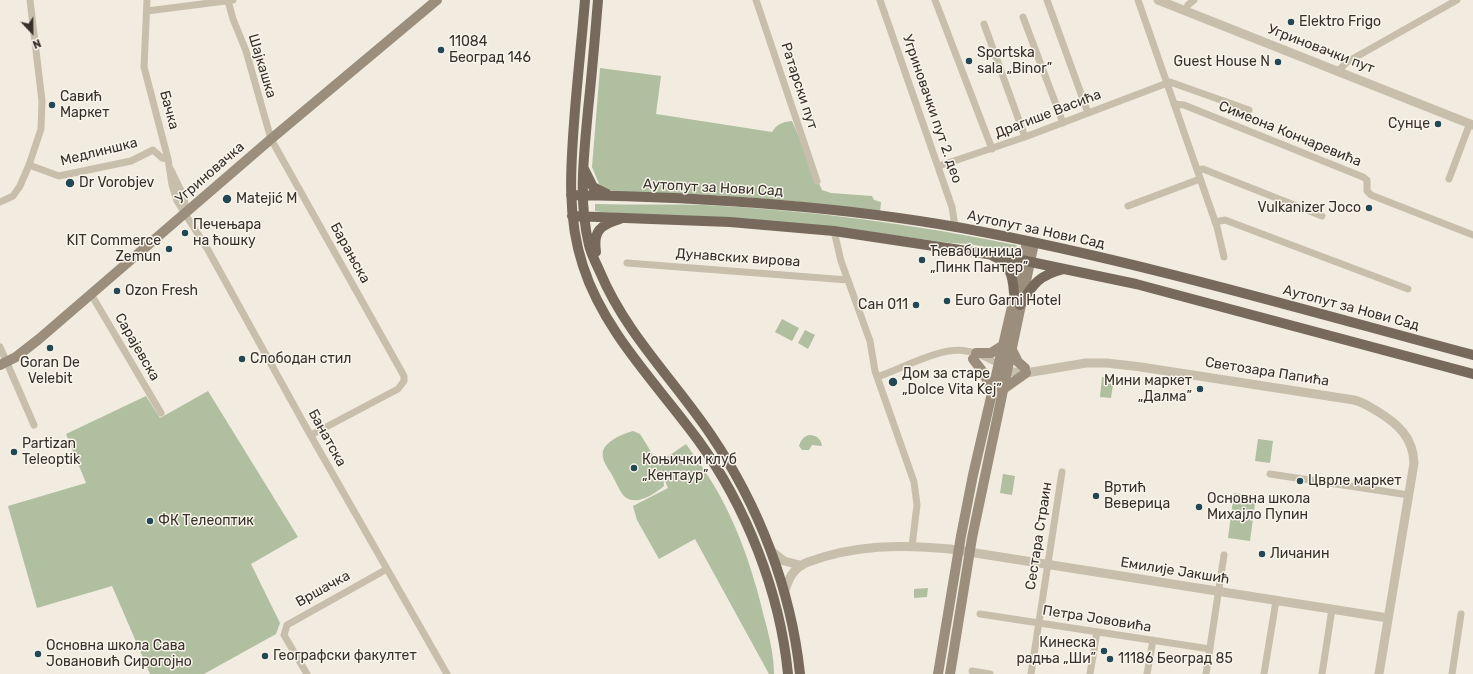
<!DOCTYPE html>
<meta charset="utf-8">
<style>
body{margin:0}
#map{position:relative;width:1473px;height:674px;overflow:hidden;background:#f1ecdf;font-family:Rubik,sans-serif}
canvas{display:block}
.north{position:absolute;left:12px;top:12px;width:40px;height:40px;-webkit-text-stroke:3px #f9f5eb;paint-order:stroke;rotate:158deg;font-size:11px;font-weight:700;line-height:16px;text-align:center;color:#37302a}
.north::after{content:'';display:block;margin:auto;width:14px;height:18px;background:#37302a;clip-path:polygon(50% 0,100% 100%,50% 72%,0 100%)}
</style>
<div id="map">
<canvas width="1473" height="674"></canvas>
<div class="north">N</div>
</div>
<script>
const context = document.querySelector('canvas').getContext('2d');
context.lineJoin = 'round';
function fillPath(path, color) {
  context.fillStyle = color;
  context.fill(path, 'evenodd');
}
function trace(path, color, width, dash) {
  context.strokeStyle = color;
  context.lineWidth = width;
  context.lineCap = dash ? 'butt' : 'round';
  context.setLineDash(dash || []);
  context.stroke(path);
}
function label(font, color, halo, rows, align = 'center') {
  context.font = font + ' Rubik,sans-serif';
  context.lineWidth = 3;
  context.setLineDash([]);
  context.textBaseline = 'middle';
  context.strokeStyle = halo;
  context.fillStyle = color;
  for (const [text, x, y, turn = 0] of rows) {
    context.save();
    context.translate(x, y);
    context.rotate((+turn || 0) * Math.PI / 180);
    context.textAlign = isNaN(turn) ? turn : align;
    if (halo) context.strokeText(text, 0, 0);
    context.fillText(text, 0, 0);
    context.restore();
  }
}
const green = new Path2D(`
 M600 68 661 76 656 114 772 132C777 124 782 122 792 121L822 190 831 193 872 196 874 200 881 202 880 212 792 201 717 195 617 192 605 189 599 184 592 167Z
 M595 204C631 205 667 204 704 205 808 210 913 224 1016 245L1019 250 1015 252 969 244 951 243 839 228 601 212 595 211Z
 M782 319 799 328 792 341 775 332Z
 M805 330 815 335 808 349 798 343Z
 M1102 377 1114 379 1111 398 1100 397Z
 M208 391 298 537 251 564 280 623 276 634 204 674H150L112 586 37 608 8 506 86 483 66 434 146 396 160 418Z
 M633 431 640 434 658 463 686 444C694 456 703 467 710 479 736 520 753 570 764 617 769 635 774 655 774 674H769L695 539 659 559 637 520 633 506 668 488 663 476 664 486C655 494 634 508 623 495 618 488 615 480 611 473 607 467 601 459 603 451 607 440 623 434 633 431Z
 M809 435C817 435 821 439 822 446L812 445 809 450H802L799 446C801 440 803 437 809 435Z
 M1258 439 1273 441 1270 463 1255 461Z
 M1003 474 1015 476 1012 495 1000 493Z
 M1234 493 1256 496 1250 541 1228 538Z
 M928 588 927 597 914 598V589Z`);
const minor = new Path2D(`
 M147 0 144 67 168 159 172 185 177 201 208 250 307 429 447 674
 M756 0 817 181
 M880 0 952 207 955 227
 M935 0 992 149
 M1047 0 1088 113
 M1138 0 1217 227 1224 257
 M228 1 233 19 246 51 271 139 404 376V381L398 389 311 435
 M147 11 233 0
 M1185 11 1188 5 1194 0
 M1023 17 1063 123
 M984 24 1025 137
 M1338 71 1347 62 1457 0
 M1174 104 1184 105 1363 177 1367 180V191L1371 195 1473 235
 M29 165 59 176 131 161 153 150 162 158 168 159
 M939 166 1025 137 1170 82 1249 110
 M171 170 184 197 186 213
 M1197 170 1203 169 1322 216
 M1449 179 1470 123
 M0 202 13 196 20 186 29 165 41 129 42 101 30 0
 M1128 206 1200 179
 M1215 222 1225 220 1408 289
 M834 231 841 261 870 341 875 371 914 482 917 505 912 546
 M627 263 848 280
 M91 294 161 413
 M0 347 34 425
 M877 377C901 369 941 346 966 351 978 352 987 359 998 363
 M1270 474 1409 495
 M980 614 1210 649
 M972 671 990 674
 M307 674 284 635 287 625 387 569
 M1031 674 1062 472
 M1090 674 1097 632
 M1147 674 1153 640
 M1206 674 1224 555
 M1264 674 1276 601
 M1322 674 1332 609
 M1452 674 1461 614`);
const tertiary = new Path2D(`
 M1158 0 1473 125
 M1001 371 1026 373 1086 363H1107L1141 367 1354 400C1363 402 1370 407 1377 411 1398 424 1413 437 1414 463L1379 674
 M770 550 784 561 800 565
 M784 594C788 579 793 568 808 562 854 545 901 544 950 549L1388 618`);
const secondary = new Path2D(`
 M1011 348 1018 362 1025 368
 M976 353H991L1002 346
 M973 359 983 372 992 390
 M0 365 16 357 39 339 271 139 437 0
 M1002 390 1026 373
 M938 674 961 536 973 475 1027 242
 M950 674 972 538 1034 243`);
const primary = new Path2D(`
 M585 0C582 37 578 73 575 110 571 162 566 215 583 266 604 332 658 385 698 440 746 506 780 592 788 674
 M598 0C595 37 592 73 588 110 584 155 578 200 589 245 591 254 596 263 600 272 626 334 674 380 711 435 759 506 791 589 800 674
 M584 169 593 187 607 194
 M571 195C701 197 833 205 962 228 1135 260 1304 310 1473 355
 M572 216 730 222 834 231 1007 257 1136 284 1473 374
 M596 252C593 231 600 225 620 219
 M993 256C1010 262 1013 277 1014 293
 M1020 305C1033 284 1039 275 1064 269`);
const markers = [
 [1291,22,4,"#234855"],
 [441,50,4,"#234855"],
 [969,61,4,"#234855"],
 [1278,62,4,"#234855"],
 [52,105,4,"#234855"],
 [1438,124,4,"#234855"],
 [70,183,5,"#234855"],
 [227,199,5,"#234855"],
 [1369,208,4,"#234855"],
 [185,233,4,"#234855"],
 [169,249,4,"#234855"],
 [922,260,4,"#234855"],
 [117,291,4,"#234855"],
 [947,301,4,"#234855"],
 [916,305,4,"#234855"],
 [50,348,4,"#234855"],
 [242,359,4,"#234855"],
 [893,382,5,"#234855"],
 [1200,389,4,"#234855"],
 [14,452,4,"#234855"],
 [634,468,4,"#234855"],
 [1300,481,4,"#234855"],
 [1096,496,4,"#234855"],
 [1199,507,4,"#234855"],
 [150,521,4,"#234855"],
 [1262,554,4,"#234855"],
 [1104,651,4,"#234855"],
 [38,654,4,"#234855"],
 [265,656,4,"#234855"],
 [1110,659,4,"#234855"]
];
const poiNames = [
 ["Elektro Frigo",1299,22],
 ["11084",449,42],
 ["Београд 146",449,58],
 ["Sportska",977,53],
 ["sala „Binor”",977,69],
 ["Guest House N",1270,62,"right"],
 ["Савић",60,97],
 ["Маркет",60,113],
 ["Сунце",1430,124,"right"],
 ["Dr Vorobjev",79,183],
 ["Matejić M",236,199],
 ["Vulkanizer Joco",1361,208,"right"],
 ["Печењара",193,225],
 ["на ћошку",193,241],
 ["KIT Commerce",161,241,"right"],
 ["Zemun",161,257,"right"],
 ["Ћевабџиница",930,252],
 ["„Пинк Пантер”",930,268],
 ["Ozon Fresh",125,291],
 ["Euro Garni Hotel",955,301],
 ["Сан 011",908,305,"right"],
 ["Слободан стил",250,359],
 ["Goran De",50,363,"center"],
 ["Velebit",50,379,"center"],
 ["Дом за старе",902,374],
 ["„Dolce Vita Kej”",902,390],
 ["Мини маркет",1192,381,"right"],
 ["„Далма”",1192,397,"right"],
 ["Partizan",22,444],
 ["Teleoptik",22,460],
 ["Коњички клуб",642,460],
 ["„Кентаур”",642,476],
 ["Цврле маркет",1308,481],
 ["Вртић",1104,488],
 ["Веверица",1104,504],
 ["Основна школа",1207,499],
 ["Михајло Пупин",1207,515],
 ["ФК Телеоптик",158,521],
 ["Личанин",1270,554],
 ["Кинеска",1096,643,"right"],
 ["радња „Ши”",1096,659,"right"],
 ["Основна школа Сава",46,646],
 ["Јовановић Сирогојно",46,662],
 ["Географски факултет",273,656],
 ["11186 Београд 85",1118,659]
];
const streetNames = [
 ["Угриновачки пут",1321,49,21],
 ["Шајкашка",262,66,73],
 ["Ратарски пут",799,86,72],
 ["Угриновачки пут 2. део",932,109,71],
 ["Бачка",169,110,75],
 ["Драгише Васића",1048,114,-21],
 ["Симеона Кончаревића",1290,134,22],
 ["Медлиншка",99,152,-14],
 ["Угриновачка",210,173,-41],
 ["Аутопут за Нови Сад",713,188,3],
 ["Аутопут за Нови Сад",1036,230,12],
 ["Барањска",350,253,61],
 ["Дунавских вирова",738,258,4],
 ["Аутопут за Нови Сад",1351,308,15],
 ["Сарајевска",137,347,60],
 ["Светозара Папића",1267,372,9],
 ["Банатска",327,438,61],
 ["Сестара Страин",1039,536,-81],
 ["Емилије Јакшић",1175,571,9],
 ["Вршачка",323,589,-29],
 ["Петра Јововића",1097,619,9]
];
fillPath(green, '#afbfa0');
trace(minor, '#c8beac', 7);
trace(tertiary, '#c8beac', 9);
trace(secondary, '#9b8e7d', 10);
trace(primary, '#776a5d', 10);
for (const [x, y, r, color] of markers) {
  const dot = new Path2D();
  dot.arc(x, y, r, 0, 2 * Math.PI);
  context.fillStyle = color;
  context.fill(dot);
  trace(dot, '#f9f5eb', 1.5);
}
label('14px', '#37302a', '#f9f5eb', poiNames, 'left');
label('14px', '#37302a', '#f9f5eb', streetNames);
</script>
